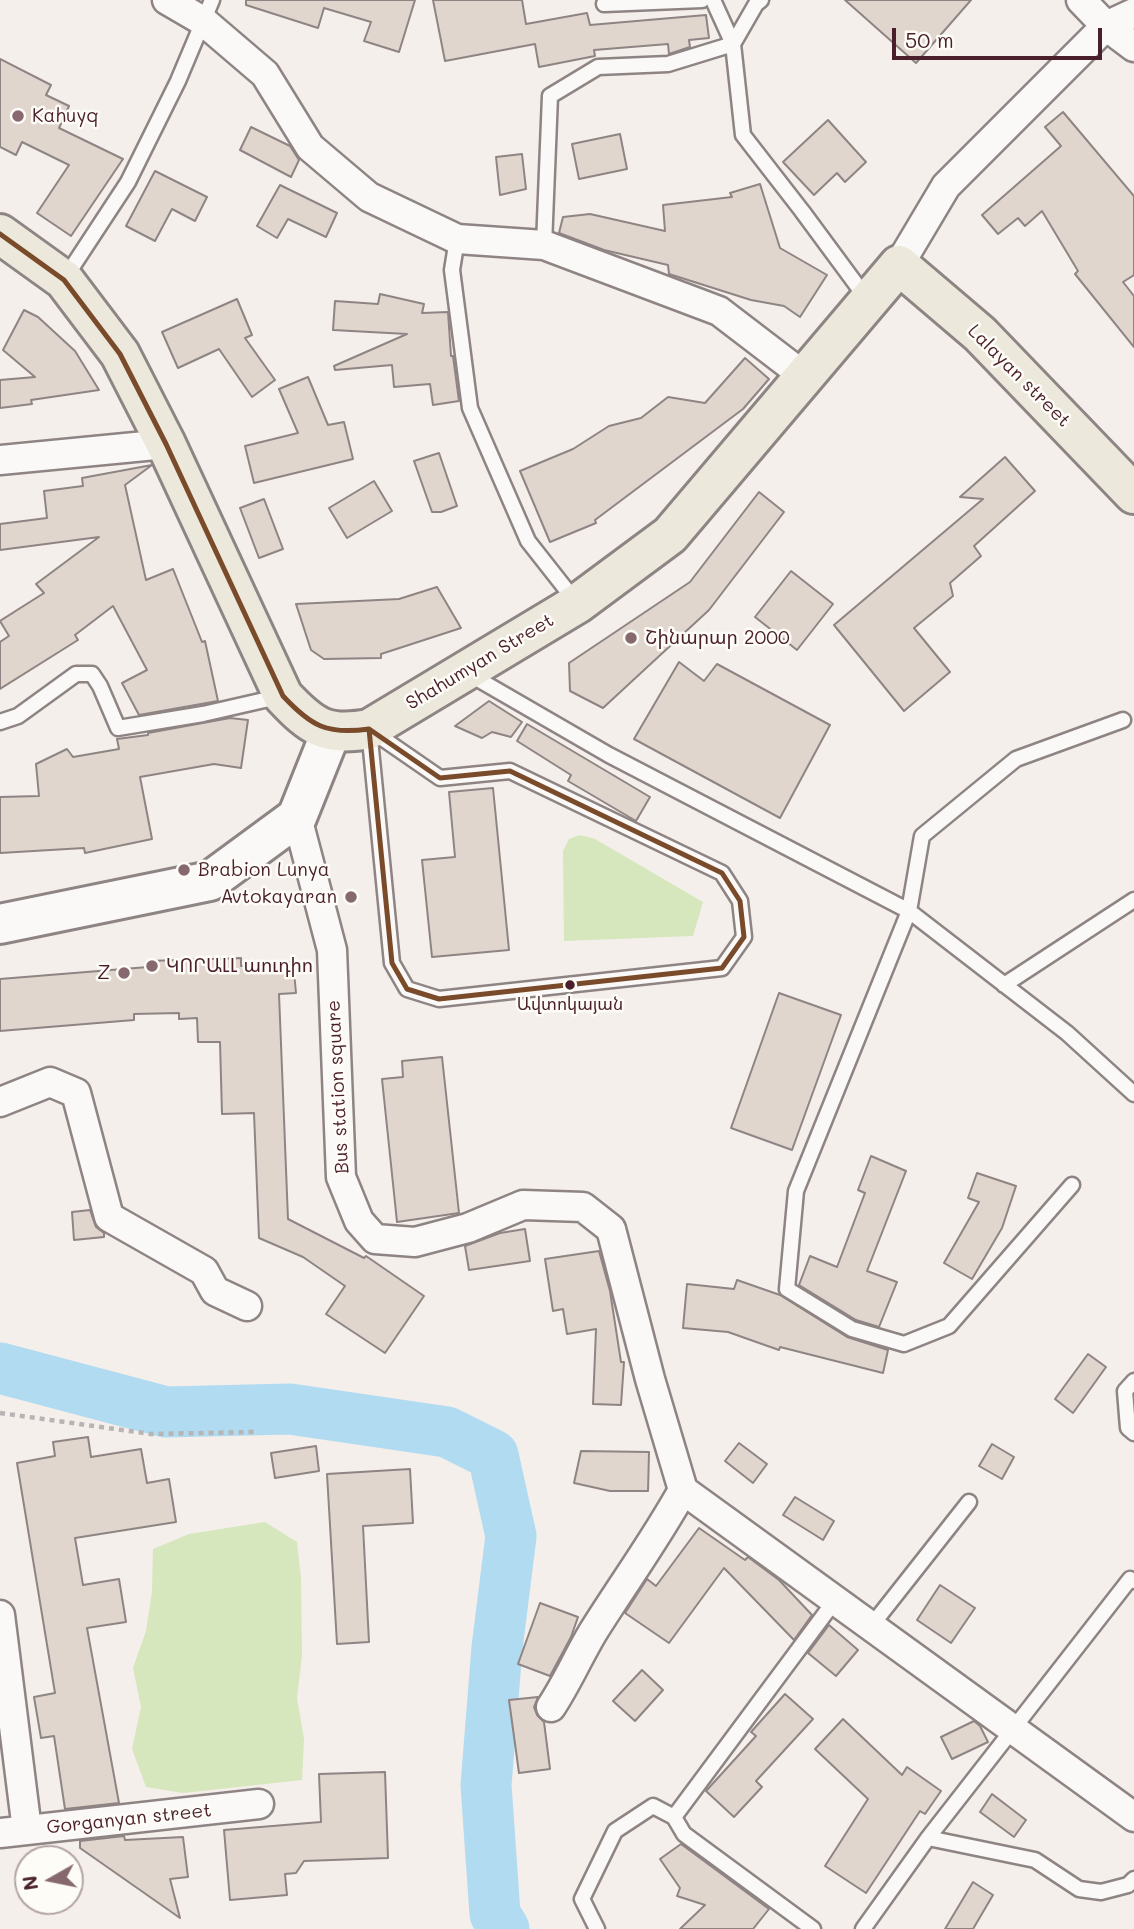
<!DOCTYPE html>
<meta charset="utf-8">
<style>
body{margin:0}
#map{position:relative;width:1134px;height:1929px;overflow:hidden;background:#f4efea;font-family:Mali,sans-serif}
canvas{display:block}
.north{position:absolute;left:14px;top:1845px;width:70px;height:70px;box-sizing:border-box;background:#fdfcf7;border:2px solid #b5a4a5;border-radius:50%;rotate:261deg;font-size:19px;font-weight:700;line-height:28px;text-align:center;color:#4a1f2b}
.north::after{content:'';display:block;margin:auto;width:24px;height:32px;background:#86686e;clip-path:polygon(50% 0,100% 100%,50% 72%,0 100%)}
.scale{position:absolute;left:892px;top:28px;width:210px;height:32px;box-sizing:border-box;border:4px solid #4a1f2b;border-top:0;padding-left:9px;font-size:21px;line-height:24px;white-space:nowrap;color:#4a1f2b;-webkit-text-stroke:5px #fdfcf7;paint-order:stroke}
</style>
<div id="map">
<canvas width="1134" height="1929"></canvas>
<div class="north">N</div>
<div class="scale">50 m</div>
</div>
<script>
const context = document.querySelector('canvas').getContext('2d');
context.lineJoin = 'round';
function fillPath(path, color) {
  context.fillStyle = color;
  context.fill(path, 'evenodd');
}
function trace(path, color, width, dash) {
  context.strokeStyle = color;
  context.lineWidth = width;
  context.lineCap = dash ? 'butt' : 'round';
  context.setLineDash(dash || []);
  context.stroke(path);
}
function label(font, color, halo, rows, align = 'center') {
  context.font = font + ' Mali,"Noto Sans Armenian",sans-serif';
  context.lineWidth = 5;
  context.setLineDash([]);
  context.textBaseline = 'middle';
  context.strokeStyle = halo;
  context.fillStyle = color;
  for (const [text, x, y, turn = 0] of rows) {
    context.save();
    context.translate(x, y);
    context.rotate((+turn || 0) * Math.PI / 180);
    context.textAlign = isNaN(turn) ? turn : align;
    if (halo) context.strokeText(text, 0, 0);
    context.fillText(text, 0, 0);
    context.restore();
  }
}
const green = new Path2D(`
 M580 835 595 839 703 902 693 936 564 941 563 851 569 839Z
 M265 1522 297 1542 301 1578 302 1655 297 1698 304 1739 302 1780 183 1793 146 1787 132 1749 141 1707 133 1668 146 1631 152 1592 153 1549 189 1534Z`);
const river = new Path2D(`
 M0 1368 166 1412 290 1409 447 1432 493 1455 511 1536 497 1648 486 1785 495 1914 504 1929`);
const building = new Path2D(`
 M246 0H415L399 52 364 41 371 22 324 8 318 28 246 5Z
 M433 0H522L526 24 587 13 590 25 706 15 709 38 689 40 690 47 669 54 668 44 594 50 595 56 539 67 535 44 445 61Z
 M845 0H971L916 63Z
 M0 59 51 85 46 95 69 106 59 128 123 159 71 236 37 213 69 165 22 142 16 155 0 147Z
 M1063 112 1134 196V275L1123 282 1134 296V347L1075 274 1078 271 1042 211 1025 226 1018 218 998 234 982 215 1061 146 1045 127Z
 M828 120 866 162 845 182 837 173 814 195 783 162Z
 M251 127 290 146 299 160 291 177 240 150Z
 M620 134 627 169 579 179 572 144Z
 M522 154 526 189 500 195 496 157Z
 M155 171 207 197 195 221 172 209 155 241 126 226Z
 M760 184 780 248 827 275 800 317 784 306 751 300 669 274 668 265 604 250 559 233 563 217 590 214 665 231 663 205 732 197 730 193Z
 M280 185 337 213 326 237 288 219 277 238 257 226Z
 M380 294 424 304 422 313 448 312 451 356H453L459 401 433 405 430 384 394 387 392 365 335 370 334 366 407 334 333 330 335 301 378 304Z
 M237 299 252 335 245 338 275 380 252 397 219 349 178 368 162 332Z
 M24 310 38 317 75 351 99 390 31 400 32 404 0 408V380L35 377 3 350Z
 M745 358 769 379 743 409 595 520 596 523 550 542 520 471 573 449 609 426 641 418 668 397 705 403Z
 M308 377 328 425 344 422 353 459 254 483 245 446 298 433 279 389Z
 M439 453 457 506 441 512H432L414 461Z
 M1005 457 1035 491 974 546 981 556 950 583 953 596 914 628 950 672 904 711 834 625 983 499 960 497Z
 M152 465 125 485 146 580 173 569 202 642 205 641 218 701 139 715 122 683 147 670 113 606 75 635 78 640 0 689V642L9 636 0 621 44 593 36 584 99 537 0 550V524L47 518 44 491 83 486 82 478Z
 M374 481 392 511 347 538 329 508Z
 M759 492 784 512 709 610 603 708 570 691 569 663 690 582Z
 M264 499 283 549 259 558 240 508Z
 M791 571 833 604 797 650 755 617Z
 M437 587 461 628 381 654V658L324 659 311 650 296 604 399 599Z
 M679 662 704 681 717 664 830 725 780 818 634 739Z
 M489 701 522 722 511 737 492 732 482 738 455 726Z
 M230 718 248 720 241 768 214 764 140 777 152 839 85 853 84 848 0 853V797L39 796 36 764 67 749 73 757 119 749 117 739 148 735V733Z
 M527 724 650 797 636 821 568 781 571 775 517 741Z
 M493 788 509 950 432 957 422 860 455 857 449 792Z
 M241 958V966L293 962 296 993 279 994 288 1219 364 1258 366 1256 424 1296 385 1353 326 1314 345 1286 303 1257 259 1238 254 1113 222 1114 220 1042H198L197 1018 179 1019V1013L134 1014V1020L0 1031V979L148 967V961Z
 M779 993 841 1015 792 1150 731 1128Z
 M442 1057 459 1213 397 1222 382 1079 403 1077 402 1061Z
 M871 1156 906 1171 867 1271 897 1282 879 1327 856 1320 799 1285 810 1256 837 1267 865 1193 858 1190Z
 M977 1173 1016 1186 1002 1228 972 1279 944 1263 979 1202 968 1198Z
 M90 1210 96 1227 104 1233V1237L74 1240 72 1212Z
 M525 1229 530 1261 469 1270 465 1246 500 1233Z
 M599 1251 610 1291 621 1362H624L621 1405 593 1404 596 1329 567 1334 563 1309 553 1311 545 1259Z
 M737 1280 780 1295 847 1337 888 1350 883 1373 780 1347 779 1350 728 1332 683 1328 687 1284 734 1289Z
 M1088 1354 1106 1367 1073 1413 1055 1399Z
 M88 1437 91 1457 141 1449 147 1483 169 1479 176 1522 75 1538 83 1585 119 1579 126 1622 87 1628 119 1803 65 1809 54 1736 41 1738 34 1697 55 1693 17 1463 55 1456 53 1442Z
 M739 1443 767 1464 753 1483 725 1461Z
 M992 1444 1014 1457 1002 1479 979 1466Z
 M316 1446 319 1471 275 1478 271 1453Z
 M581 1451 649 1452 648 1491H610L574 1483Z
 M410 1469 413 1523 363 1526 369 1642 337 1644 327 1474Z
 M795 1497 834 1521 823 1540 783 1515Z
 M699 1528 745 1560 748 1557 779 1580 812 1615 794 1640 724 1568 669 1643 625 1613 647 1579 656 1586Z
 M940 1585 975 1608 951 1643 917 1620Z
 M540 1603 578 1617 571 1637 550 1676 518 1664Z
 M829 1625 858 1650 836 1676 808 1653Z
 M642 1670 663 1690 635 1721 613 1701Z
 M785 1694 813 1719 756 1781 762 1787 734 1817 706 1791 756 1736 751 1732Z
 M538 1697 534 1707 537 1715 544 1722 550 1769 519 1773 509 1700Z
 M843 1719 902 1775 907 1767 941 1791 925 1814 920 1811 866 1893 825 1866 868 1799 815 1749Z
 M974 1721 980 1726 988 1742 952 1759 941 1737Z
 M385 1772 388 1858 304 1861 296 1873 285 1874 287 1895 230 1900 224 1830 321 1822 319 1774Z
 M992 1794 1026 1820 1014 1837 980 1812Z
 M124 1836 125 1840 183 1837 188 1877 170 1879 180 1918 80 1848V1841Z
 M681 1844 769 1909 753 1929H680L705 1905 677 1896 680 1888 660 1859Z
 M973 1882 993 1895 973 1929H945Z`);
const path = new Path2D(`
 M0 1413 151 1434 254 1432`);
const lane = new Path2D(`
 M713 0 733 44 743 135 802 211 867 299
 M604 4 702 0
 M733 44 756 4 761 0
 M457 239 452 270 470 408 528 541 576 602
 M544 245 550 96 598 67 668 64 733 44
 M65 278 128 182 178 81 212 0
 M469 674 609 755 909 911 1067 1033 1134 1094
 M0 722 18 716 76 674H92L100 686 118 728 203 714 282 696
 M369 729 440 778 510 771 722 873 740 901 744 937 722 968 439 999 407 989 392 963Z
 M1004 985 1134 900
 M1072 1185 949 1326 904 1344 852 1329 787 1289 796 1191 909 911 922 836 1016 759 1123 720
 M1134 1381 1125 1391 1128 1428 1134 1433
 M872 1625 969 1502
 M674 1817 684 1834 813 1929
 M928 1838 1130 1579 1134 1581
 M597 1929 582 1899 615 1831 653 1806 674 1817 836 1599
 M863 1929 928 1838 1035 1860 1079 1889 1101 1892 1128 1885 1134 1879`);
const street = new Path2D(`
 M167 0 203 21 265 74 310 147 369 197 457 239 544 245 719 311 804 376
 M1081 0 1106 26 1134 47
 M899 265 946 186 1106 26 1134 13
 M0 460 166 444
 M297 817 332 950 341 1177 359 1221 375 1239 415 1242 468 1228 523 1205 583 1207 611 1229 650 1379 683 1490 1134 1817
 M0 1102 50 1082 76 1093 109 1217 204 1271 215 1291 247 1306
 M0 1615 27 1830
 M551 1707C567 1683 578 1657 593 1632 623 1584 656 1539 683 1490
 M0 1833 259 1804`);
const secondary = new Path2D(`
 M0 924 210 881 297 817 331 732`);
const highway = new Path2D(`
 M0 234 64 280 120 354 166 444 283 696C312 727 326 737 369 729L577 604 670 535 899 265 980 334 1134 494`);
const bus1 = new Path2D(`
 M0 234 64 280 120 354 166 444 283 696C311 726 327 735 369 729
 M369 729 440 778 510 771 722 873 740 901 744 937 722 968 439 999 407 989 392 963Z`);
const markers = [
 [18,116,7,"#86686e"],
 [631,638,7,"#86686e"],
 [184,870,7,"#86686e"],
 [351,897,7,"#86686e"],
 [152,966,7,"#86686e"],
 [124,973,7,"#86686e"],
 [570,985,6,"#4a1f2b"]
];
const busNames = [
 ["Ավտոկայան",570,1005]
];
const poiNames = [
 ["Kahuyq",32,116],
 ["Շինարար 2000",645,638],
 ["Brabion Lunya",198,870],
 ["Avtokayaran",337,897,"right"],
 ["ԿՈՐԱԼԼ աուդիո",166,966],
 ["Z",110,973,"right"]
];
const streetNames = [
 ["Lalayan street",1019,376,45],
 ["Shahumyan Street",480,662,-31],
 ["Bus station square",338,1087,-93],
 ["Gorganyan street",129,1819,-6]
];
fillPath(green, '#d6e6bd');
trace(river, '#b0dbf1', 51);
fillPath(building, '#e1d6cd');
trace(building, '#8f8484', 2);
trace(lane, '#8f8484', 19);
trace(street, '#8f8484', 33);
trace(secondary, '#8f8484', 44);
trace(highway, '#8f8484', 44);
trace(path, '#b9b4b4', 4.5, [5, 5]);
trace(lane, '#faf9f7', 14);
trace(street, '#faf9f7', 28);
trace(secondary, '#faf9f7', 38);
trace(highway, '#ece8dc', 38);
trace(bus1, '#7a4b2a', 5);
for (const [x, y, r, color] of markers) {
  const dot = new Path2D();
  dot.arc(x, y, r, 0, 2 * Math.PI);
  context.fillStyle = color;
  context.fill(dot);
  trace(dot, '#fdfcf7', 2.5);
}
label('17px', '#4a1f2b', '#fdfcf7', busNames);
label('19px', '#4a1f2b', '#fdfcf7', poiNames, 'left');
label('19px', '#4a1f2b', '#fdfcf7', streetNames);
</script>
